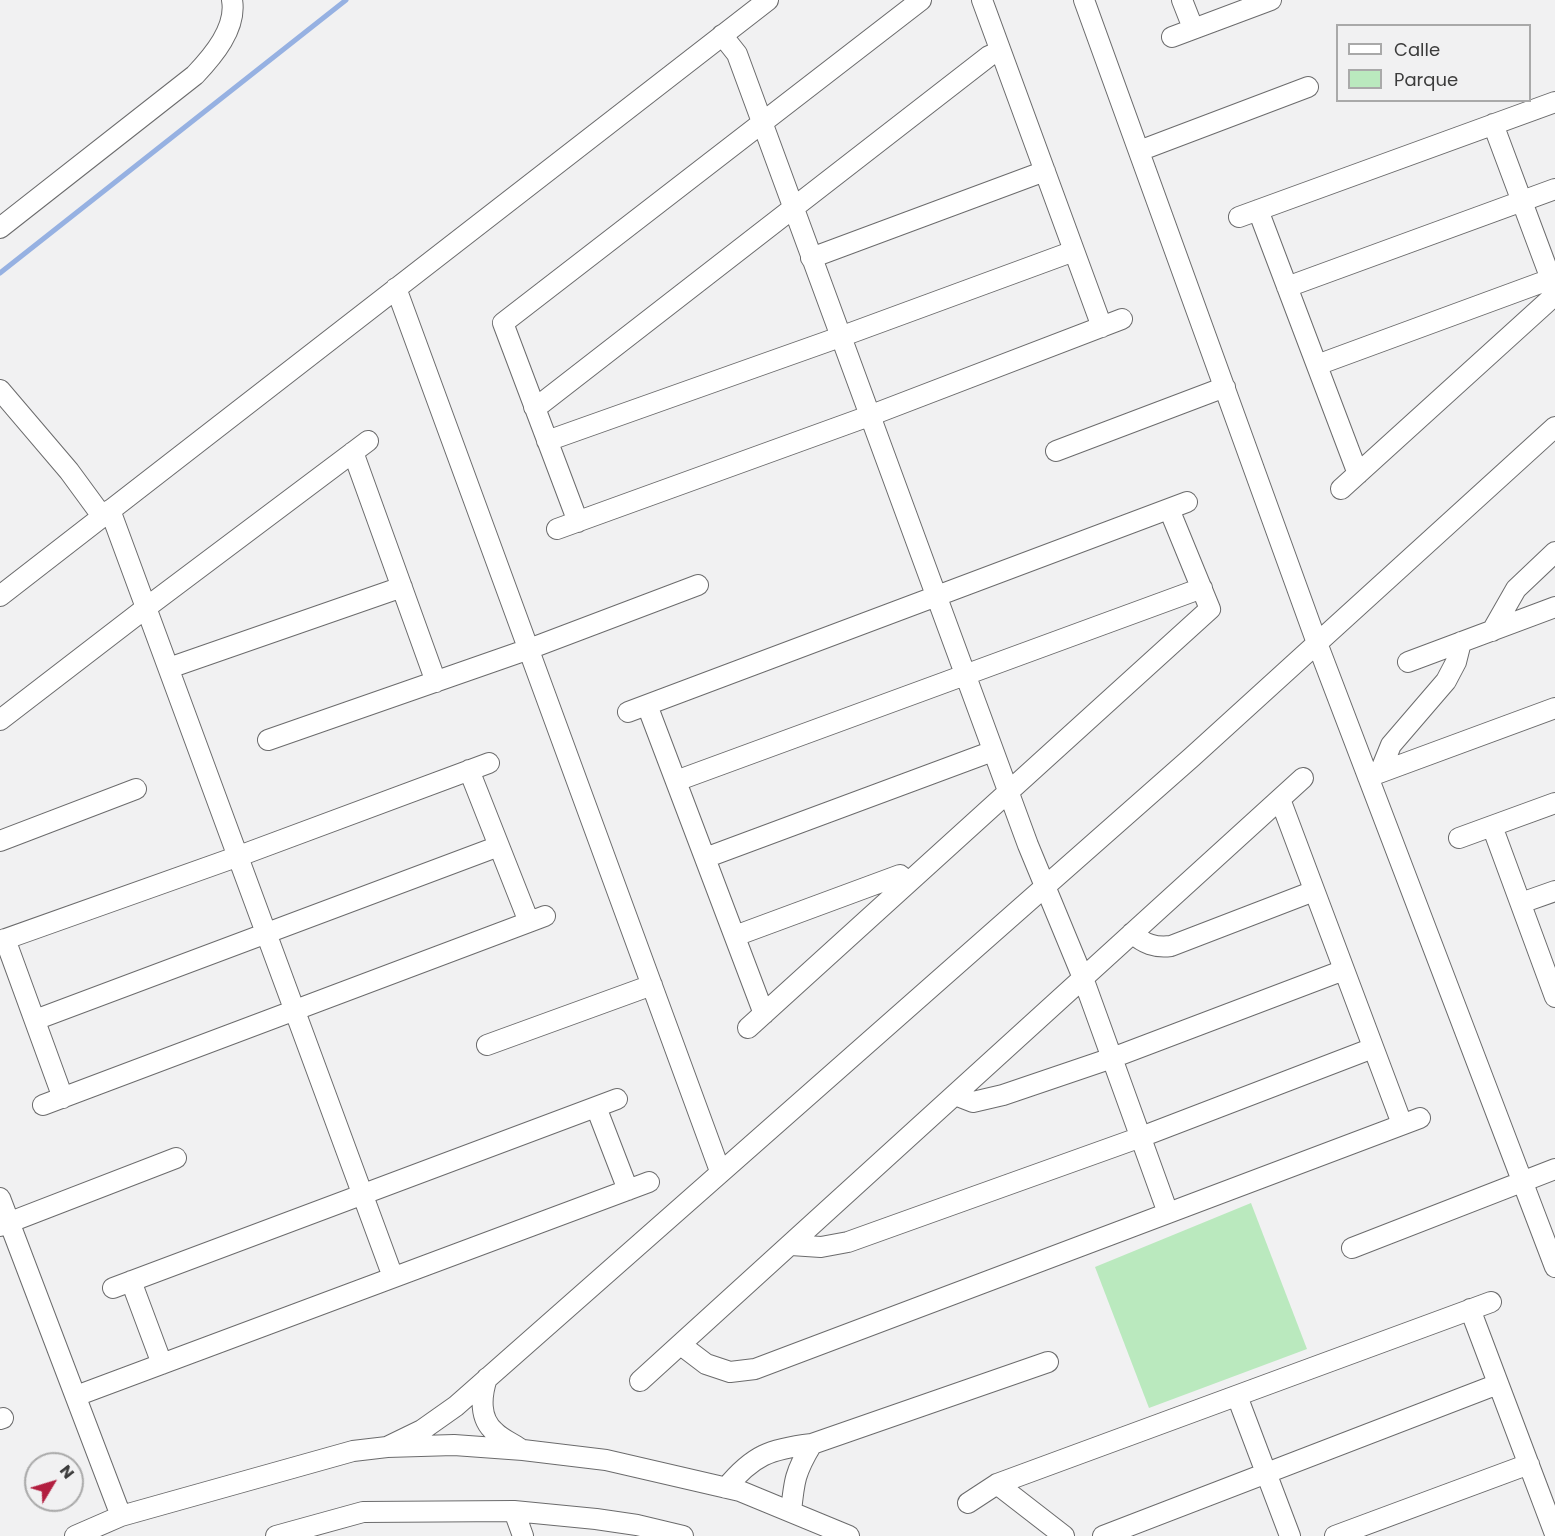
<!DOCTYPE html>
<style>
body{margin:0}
#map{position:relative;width:1555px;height:1536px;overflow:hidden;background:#f1f1f2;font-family:Poppins,sans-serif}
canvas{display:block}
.legend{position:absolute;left:1336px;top:24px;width:195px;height:78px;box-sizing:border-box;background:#f1f1f2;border:2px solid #a9a9a9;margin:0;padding:8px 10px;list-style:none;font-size:18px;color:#3c3c3c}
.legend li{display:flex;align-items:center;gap:12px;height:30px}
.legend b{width:30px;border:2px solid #a9a9a9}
.north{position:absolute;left:24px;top:1452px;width:60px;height:60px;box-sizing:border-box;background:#f1f1f2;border:2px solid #a9a9a9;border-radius:50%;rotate:52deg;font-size:16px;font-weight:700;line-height:24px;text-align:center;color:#3c3c3c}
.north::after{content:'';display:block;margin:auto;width:21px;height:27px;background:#b21f40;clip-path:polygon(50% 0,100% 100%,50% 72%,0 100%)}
</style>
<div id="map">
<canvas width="1555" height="1536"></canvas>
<ul class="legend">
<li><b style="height:8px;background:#fff"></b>Calle</li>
<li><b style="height:16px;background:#bae9be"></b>Parque</li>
</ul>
<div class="north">N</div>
</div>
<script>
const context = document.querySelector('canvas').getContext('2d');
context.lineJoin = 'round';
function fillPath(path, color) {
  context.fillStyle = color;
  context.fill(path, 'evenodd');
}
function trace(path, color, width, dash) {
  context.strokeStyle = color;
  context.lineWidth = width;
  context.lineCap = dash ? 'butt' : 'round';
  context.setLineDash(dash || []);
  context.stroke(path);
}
const green = new Path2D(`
 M1251 1203 1307 1349 1149 1408 1095 1267Z`);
const stream = new Path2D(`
 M0 273 346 0`);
const minor = new Path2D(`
 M982 0 1102 327
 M1084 0 1317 643 1555 1267
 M1182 0 1193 28
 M722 35 737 54 1028 845 1083 978 1168 1213
 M1172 37 1271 0
 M1493 124 1555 290
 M1139 151 1308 87
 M1258 210 1358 474
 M1239 217 1555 102
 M0 228 195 75C213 56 237 28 232 0
 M811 258 1045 171
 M1287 287 1555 189
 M396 288 720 1171
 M1317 365 1551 279
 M0 390 69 471 102 516
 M534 407 542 403 989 56 1000 51
 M547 441 840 337 1074 251
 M1056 451 1225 387
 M353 452 436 682
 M1341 489 1555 295
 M110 510 393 1277
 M578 522 503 323 921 0
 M557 529 869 416 1122 319
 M0 596 768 0
 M1492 631 1516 589 1555 552
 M1408 662 1555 607
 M169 668 402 587
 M647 705 764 1014
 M628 712 1187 502
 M0 720 147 607 368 441
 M268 740 529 649 698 585
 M469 770 529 922
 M1380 772 1391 745 1446 681 1456 662 1461 642
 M1368 777 1555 708
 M676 781 1202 588
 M1280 799 1402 1124
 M1492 826 1555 997
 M1459 838 1555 803
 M0 841 136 789
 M705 858 993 751
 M1521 903 1555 891
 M1132 933C1144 944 1155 948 1171 946L1314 891
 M735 936 900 875 908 883
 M5 939 63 1098
 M0 941 239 856 489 763
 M35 1020 499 846
 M748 1028 1210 609 1169 509
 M487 1045 652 985
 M955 1095 973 1102 1003 1095 1112 1058 1344 970
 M43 1105 545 916
 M596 1107 628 1190
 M0 1198 121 1516
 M0 1226 176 1158
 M791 1245 821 1247 848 1242 1141 1137 1373 1048
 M1352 1248 1555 1169
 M131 1281 162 1364
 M113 1288 617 1099
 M1470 1309 1555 1534
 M681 1345 706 1364 730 1372 755 1369 1420 1118
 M487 1378C481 1396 479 1419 495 1432 502 1439 512 1443 519 1448
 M640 1381 1303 778
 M76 1396 649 1182
 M1237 1396 1290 1536
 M0 1419 3 1418
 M387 1447 422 1430 456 1406 1192 757 1555 427
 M997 1484 1064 1536
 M726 1488C753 1455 770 1449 812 1444L1048 1362
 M968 1503 997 1484 1491 1302
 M514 1511 523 1536
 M791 1512C794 1481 795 1472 812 1444
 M75 1536 121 1516 353 1451 387 1447 454 1445 523 1450 606 1460 740 1491 849 1536
 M276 1536 363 1512 514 1511 596 1519 637 1525 683 1536
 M1103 1536 1498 1384
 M1335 1536 1529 1464`);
fillPath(green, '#bae9be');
trace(stream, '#96b1e2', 5);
trace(minor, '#6b6b6c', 22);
trace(minor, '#fff', 20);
</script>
